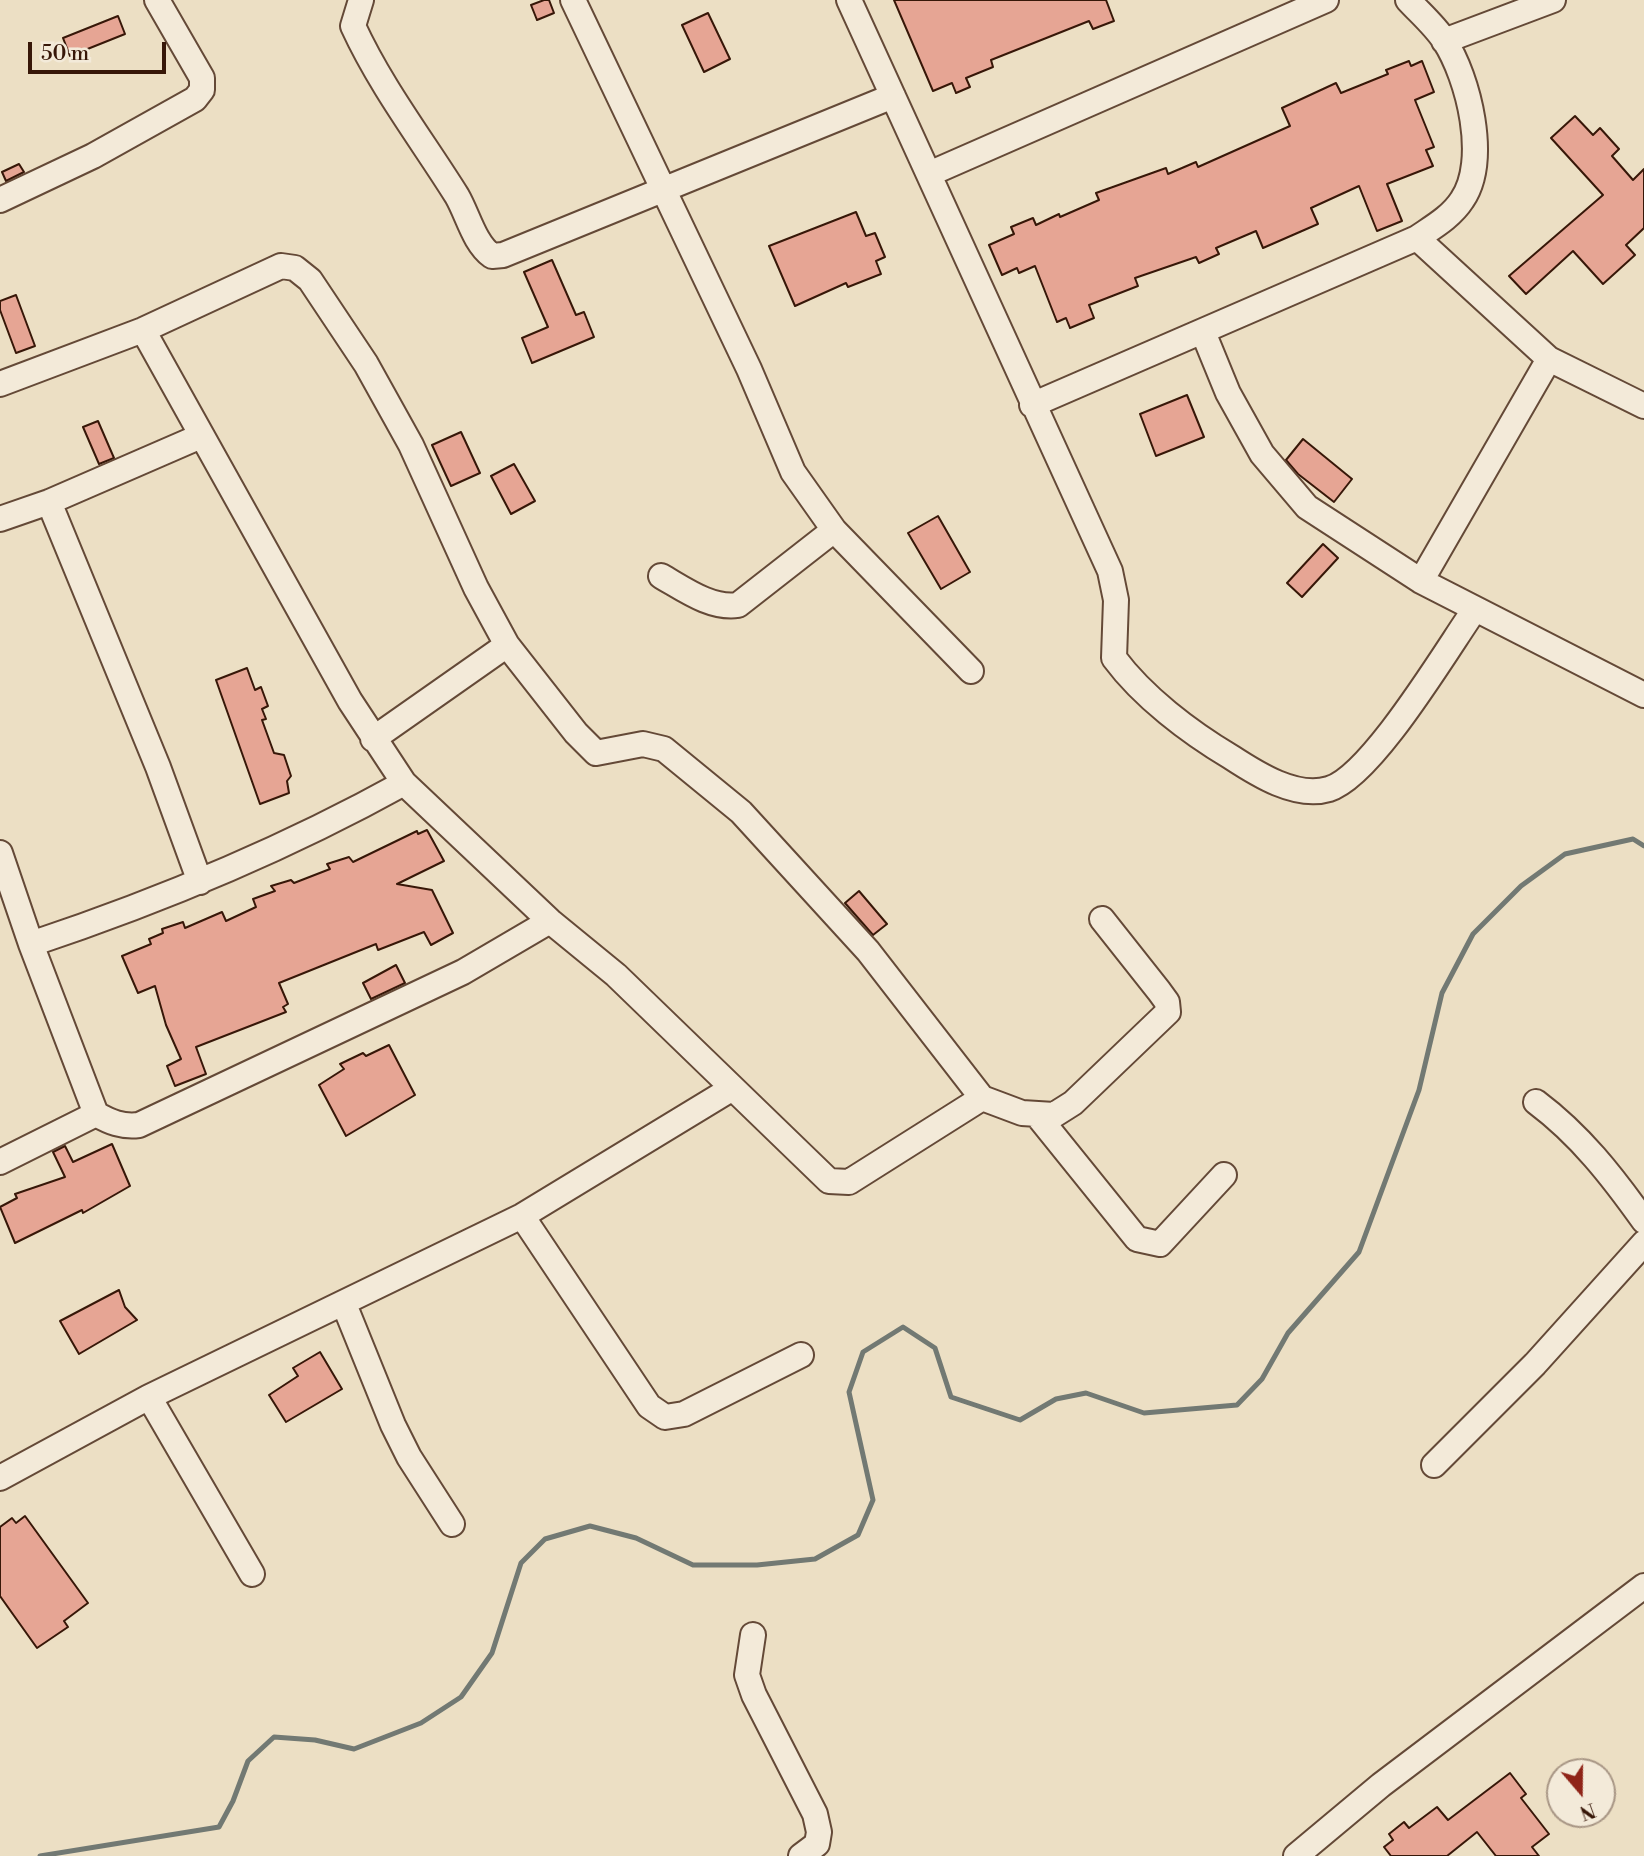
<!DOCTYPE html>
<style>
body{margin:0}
#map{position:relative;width:1644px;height:1856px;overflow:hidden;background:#ecdfc4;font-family:"Libre Bodoni",serif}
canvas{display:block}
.north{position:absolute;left:1546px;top:1758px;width:70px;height:70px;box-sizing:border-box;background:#f3ead9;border:2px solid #a89685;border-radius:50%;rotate:160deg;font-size:19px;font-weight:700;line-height:28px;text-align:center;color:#371708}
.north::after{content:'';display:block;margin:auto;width:24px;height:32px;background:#8f2418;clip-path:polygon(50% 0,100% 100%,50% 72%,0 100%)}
.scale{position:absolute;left:28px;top:42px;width:138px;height:32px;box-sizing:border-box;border:4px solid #371708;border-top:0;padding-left:9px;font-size:21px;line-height:24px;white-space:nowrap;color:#371708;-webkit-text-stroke:5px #f3ead9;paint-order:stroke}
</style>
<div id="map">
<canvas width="1644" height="1856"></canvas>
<div class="north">N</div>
<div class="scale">50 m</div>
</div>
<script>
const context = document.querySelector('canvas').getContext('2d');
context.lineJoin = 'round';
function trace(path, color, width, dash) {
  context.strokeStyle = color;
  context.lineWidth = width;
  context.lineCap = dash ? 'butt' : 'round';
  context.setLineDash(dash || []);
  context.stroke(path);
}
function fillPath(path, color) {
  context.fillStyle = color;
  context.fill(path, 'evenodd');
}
const stream = new Path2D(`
 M40 1856 219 1827 233 1801 248 1761 274 1737 315 1740 354 1749 421 1723 461 1697 492 1653 521 1563 545 1539 590 1526 636 1538 693 1565H757L815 1559 858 1535 873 1500 849 1392 863 1352 903 1327 935 1348 951 1397 1020 1420 1056 1399 1086 1393 1144 1413 1237 1405 1262 1379 1288 1333 1359 1252 1419 1090 1442 993 1473 934 1521 886 1565 854 1633 839 1644 846`);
const building = new Path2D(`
 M544 0H549L554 13 537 20 531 5Z
 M894 0H1106L1114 21 1093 29 1089 21 991 60 993 67 966 78 970 87 956 93 952 83 933 91Z
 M708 13 730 59 704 72 682 25Z
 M118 16 125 34 70 56 63 38Z
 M1409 61 1411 66 1422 61 1434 92 1415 100 1434 147 1426 150 1433 166 1387 184 1402 221 1377 231 1359 186 1311 208 1318 224 1263 248 1256 231 1216 248 1219 254 1199 263 1196 257 1135 278 1138 286 1089 305 1094 318 1070 328 1066 318 1057 322 1035 266 1019 273 1017 268 1002 275 989 245 1014 234 1011 227 1033 218 1036 225 1059 214 1060 217 1099 200 1096 193 1166 168 1168 174 1196 162 1198 167 1290 126 1282 108 1336 83 1341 93 1388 74 1386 70Z
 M1575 116 1593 135 1600 128 1619 149 1612 156 1633 180 1644 169V228L1626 245 1635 255 1603 284 1573 251 1526 294 1509 276 1603 195 1551 138Z
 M19 164 24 172 6 181 2 172Z
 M856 212 866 236 875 233 885 257 876 261 881 274 848 287 846 283 795 306 769 246Z
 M552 260 576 315 584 312 594 337 532 363 522 338 548 327 524 272Z
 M16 295 35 346 16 353 0 310V301Z
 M1187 395 1204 437 1156 456 1140 414Z
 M98 421 114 458 99 464 83 427Z
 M461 432 480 473 451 486 432 445Z
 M1303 439 1352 479 1334 502 1298 474 1286 460Z
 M514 464 535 501 511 514 491 476Z
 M938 516 970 572 941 589 908 533Z
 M1323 544 1338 558 1302 597 1287 583Z
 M247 668 255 690 261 687 268 706 262 709 266 719 262 720 274 753 284 755 291 776 287 781 289 793 260 804 216 680Z
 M427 830 444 861 397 884 432 890 453 933 431 945 424 932 378 950 376 944 279 983 288 1004 283 1007 286 1012 196 1047 206 1074 175 1086 167 1066 181 1059 166 1025 155 986 138 993 122 956 151 944 149 939 163 933 162 929 183 922 185 928 222 912 226 921 256 907 253 899 275 891 271 886 291 880 294 883 330 869 327 864 349 857 353 862 417 831 418 834Z
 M859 891 887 924 873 935 845 903Z
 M396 965 405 983 371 999 363 983Z
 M389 1045 415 1095 346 1136 319 1085 344 1069 340 1064 363 1053 366 1056Z
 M112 1144 130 1186 83 1213 82 1210 15 1243 0 1207 17 1198 15 1194 65 1177 53 1152 65 1146 73 1162Z
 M119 1290 125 1307 137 1320 79 1354 60 1321Z
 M320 1352 342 1389 286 1422 269 1395 298 1376 293 1368Z
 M25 1516 88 1603 64 1621 68 1627 37 1648 0 1596V1527L12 1518 16 1523Z
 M1510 1773 1526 1794 1521 1798 1549 1834 1532 1847 1539 1856H1496L1477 1832 1447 1856H1391L1384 1847 1393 1840 1389 1834 1404 1822 1409 1828 1437 1807 1448 1820Z`);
const minor = new Path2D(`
 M361 0 353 26C381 87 422 140 457 196 468 215 474 243 492 256L503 255 893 96
 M573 0 749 369 793 472 834 530 971 671
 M849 0 1110 571 1116 600 1114 658C1143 697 1189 732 1231 757 1257 774 1296 799 1329 789 1372 776 1447 649 1475 609
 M1444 41 1553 0
 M929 174 1326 0
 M0 200 93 156 195 99 202 90V78L157 0
 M1417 238 1549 359 1644 406
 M143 330 350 701 404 783 550 921 616 975 829 1181 849 1182 982 1098
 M1203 332 1228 393 1262 454 1307 507 1421 581 1644 695
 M0 384 143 330 281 266 295 268 310 280 366 364 411 445 476 588 507 645 576 733 596 753 643 744 664 749 741 812 868 951 982 1098 1022 1113 1054 1115 1073 1103 1168 1012 1167 1002 1159 991 1102 919
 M1032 405 1417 238C1433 227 1451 217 1462 200 1489 161 1469 78 1444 40 1435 26 1420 13 1408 0
 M49 502 158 767 200 882
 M0 519 49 502 201 436
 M661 576C684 589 711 609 738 605L834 530
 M1421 581 1549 359
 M373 739 507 645
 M0 853 31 944 96 1114C110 1122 122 1127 139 1125L463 972 550 921
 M31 944C160 901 285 849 404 783
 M1536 1102C1580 1135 1612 1176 1644 1221
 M1037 1115 1137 1239 1160 1244 1224 1175
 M0 1162 96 1114
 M522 1216 649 1406 665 1417 684 1414 801 1355
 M344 1304 393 1425 409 1457 452 1524
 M149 1397 252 1574
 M1434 1465 1535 1364 1644 1243
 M0 1478 149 1397 522 1216 731 1089
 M753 1635 747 1675 754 1695 815 1814 819 1832 817 1844 801 1856
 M1296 1856 1381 1785 1644 1586`);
trace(stream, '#727973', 5);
fillPath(building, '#e6a594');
trace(building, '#371708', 2);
trace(minor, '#644937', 28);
trace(minor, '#f3ead9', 24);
</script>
